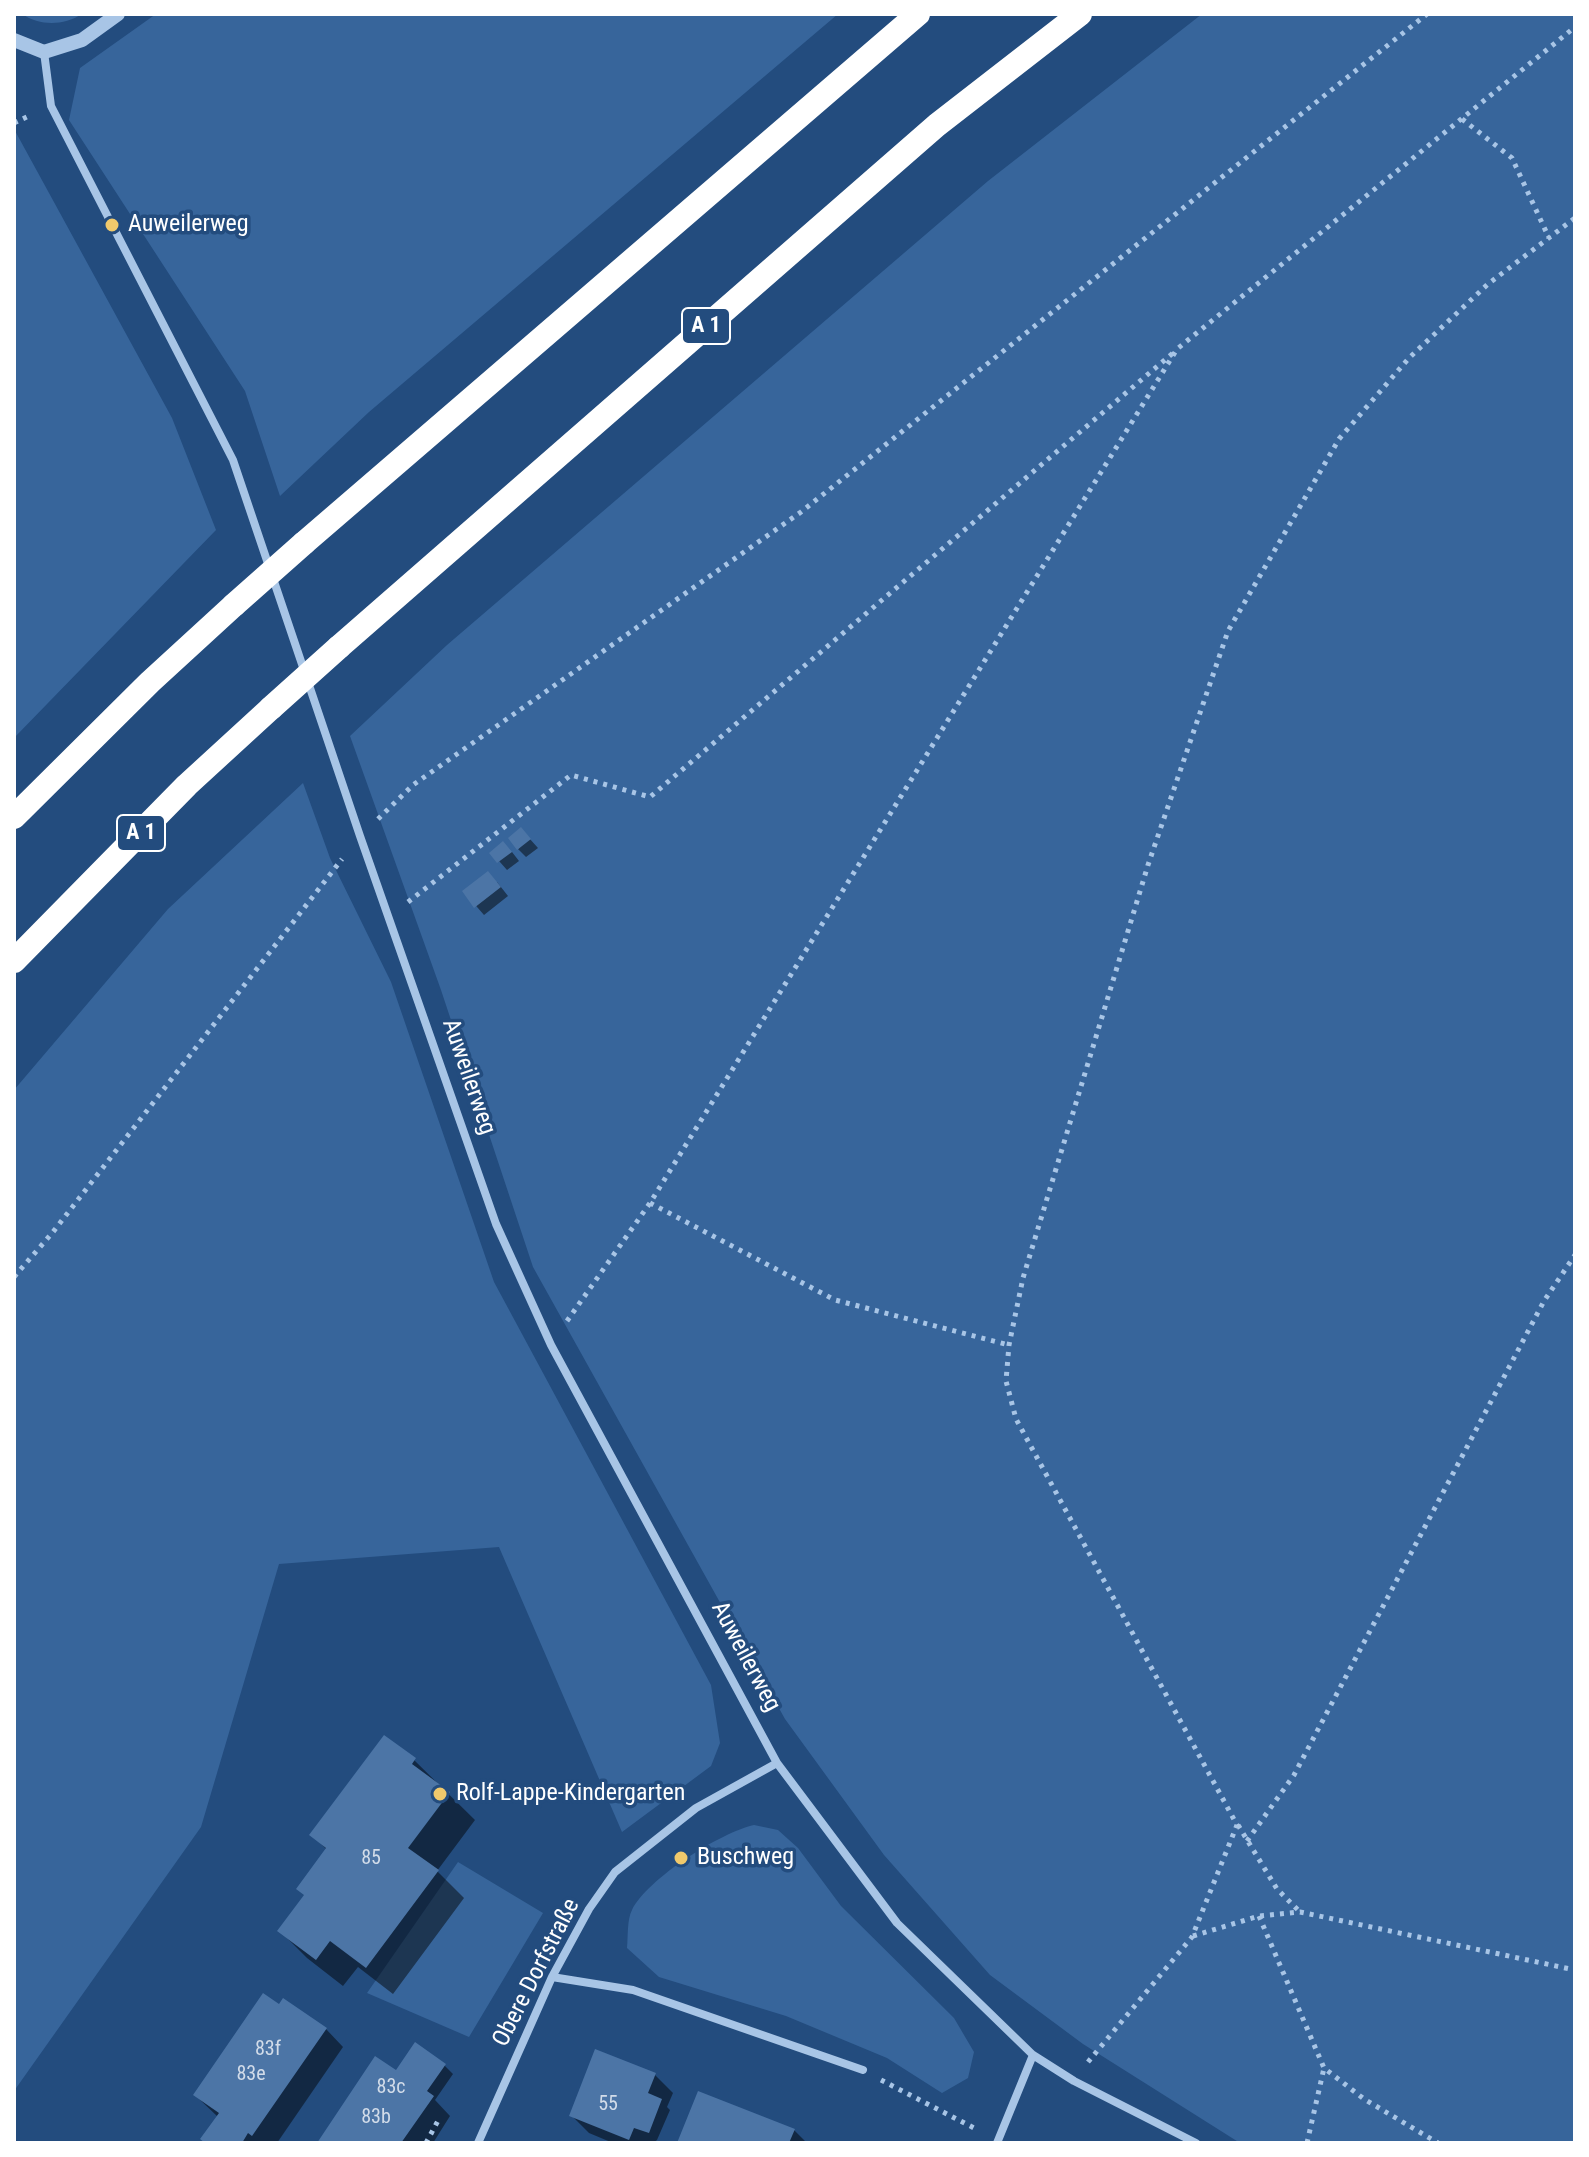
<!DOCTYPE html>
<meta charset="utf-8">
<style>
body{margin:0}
#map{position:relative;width:1589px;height:2157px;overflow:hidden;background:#234c7e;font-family:"Roboto Condensed",sans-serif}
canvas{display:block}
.frame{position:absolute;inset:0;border:16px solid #fff;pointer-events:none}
</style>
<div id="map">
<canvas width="1589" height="2157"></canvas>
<div class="frame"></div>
</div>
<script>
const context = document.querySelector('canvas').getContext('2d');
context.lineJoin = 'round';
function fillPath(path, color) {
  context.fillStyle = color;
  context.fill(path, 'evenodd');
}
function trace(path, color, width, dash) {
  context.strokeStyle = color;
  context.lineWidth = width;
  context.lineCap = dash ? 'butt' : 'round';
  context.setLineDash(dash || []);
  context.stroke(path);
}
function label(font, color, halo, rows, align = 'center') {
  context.font = font + ' "Roboto Condensed",sans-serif';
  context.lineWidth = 7;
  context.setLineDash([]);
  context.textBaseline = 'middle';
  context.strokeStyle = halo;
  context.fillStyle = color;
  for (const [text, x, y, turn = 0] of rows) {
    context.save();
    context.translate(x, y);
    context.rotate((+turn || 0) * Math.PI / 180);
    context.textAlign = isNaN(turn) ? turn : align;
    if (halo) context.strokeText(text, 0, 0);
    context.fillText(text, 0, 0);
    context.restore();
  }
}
const green = new Path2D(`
 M22 14H82C63 26 40 26 22 14Z
 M156 14H838L369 412 280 496 245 391 69 120 80 68Z
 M1202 14H1575V2143H1240L1083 2044 990 1975 884 1855 785 1719 533 1267 441 990 350 736 447 645 988 181Z
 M14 129 172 418 216 530 14 738Z
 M303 783 330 858 391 982 494 1282 711 1685 720 1743 711 1766 622 1832 499 1547 279 1564 201 1827 14 2091V1090L168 909Z
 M754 1825 778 1830 798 1848 841 1906 954 2018 974 2052 968 2078 942 2093 887 2058 786 2016 659 1977 627 1948C628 1937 627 1919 632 1910 647 1879 721 1832 754 1825Z
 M458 1862 543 1913 469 2037 367 1993Z`);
const shadow = new Path2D(`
 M529 838 538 848 526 857 518 849Z
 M512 852 519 861 507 870 492 853Z
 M497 882 508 896 484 915 464 892Z
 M414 1760 475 1820 437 1871 464 1898 393 1994 358 1967 343 1986 307 1958 280 1931 306 1896 327 1850 312 1834Z
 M326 2029 343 2047 277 2143H207L218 2117 195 2095Z
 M444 2065 453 2074 435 2100 450 2116 433 2143H319Z
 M655 2075 673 2093 667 2107 670 2110 657 2140 653 2143H613L589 2133 571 2115Z
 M794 2130 807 2143H680Z`);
const building = new Path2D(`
 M521 827 531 839 517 850 508 838Z
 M503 841 512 852 497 863 489 853Z
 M488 871 501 887 474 908 462 891Z
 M384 1735 416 1758 412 1764 450 1792 408 1848 439 1870 366 1968 330 1941 316 1960 277 1931 304 1895 296 1889 326 1848 309 1835Z
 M263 1993 279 2004 283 1998 327 2028 252 2136 248 2133 242 2143H205L200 2139 219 2113 193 2095Z
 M415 2042 446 2064 427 2091 434 2096 401 2143H317L375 2056 396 2070Z
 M595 2049 656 2073 648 2093 662 2099 649 2133 634 2128 629 2140 569 2116Z
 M698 2091 795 2129 789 2143H677Z`);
const path = new Path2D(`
 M1462 119 1512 158 1549 238
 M14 123 31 115
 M378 819 413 785 801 512 1427 14
 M408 902 571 775 650 797 1173 353
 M650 1203 835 1300 1009 1345
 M14 1277 53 1232 342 859
 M567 1321 650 1203 1177 349 1575 27
 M1238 1825 1277 1889 1299 1911
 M1247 1841 1294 1775 1544 1301 1575 1255
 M1259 1916 1324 2068 1364 2099 1438 2143
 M1193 1936 1259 1916 1300 1912 1575 1970
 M1088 2062 1192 1937 1237 1825 1016 1419 1006 1381 1009 1345 1023 1278 1148 865 1228 631 1339 439 1409 358 1488 284 1575 218
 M881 2080 976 2129
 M426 2143 440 2117
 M1307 2143 1324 2068`);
const minor = new Path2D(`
 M44 52 51 106 233 460 360 836 496 1224 551 1345 777 1763 897 1923 1033 2055 1074 2081 1196 2143
 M552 1977 633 1990 863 2070
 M478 2143 552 1977 589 1909 615 1872 696 1808 777 1763
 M997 2143 1033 2055`);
const tertiary = new Path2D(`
 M14 40 44 52 82 40 118 14`);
const motorway = new Path2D(`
 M304 543 918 14
 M339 647 937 125 1080 14
 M14 817 150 682 234 605
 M14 961 187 785 271 708`);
const motorwayBridge = new Path2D(`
 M234 605 304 543
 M271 708 339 647`);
const markers = [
 [112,225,8,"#f0c96c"],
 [440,1794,8,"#f0c96c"],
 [681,1858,8,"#f0c96c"]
];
const numberNames = [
 ["85",371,1859],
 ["83f",268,2050],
 ["83e",251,2075],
 ["83c",391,2088],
 ["55",608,2105],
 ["83b",376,2118]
];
const shields = [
 [706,326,48],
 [141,833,48]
];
const shieldNames = [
 ["A 1",706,326],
 ["A 1",141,833]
];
const poiNames = [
 ["Auweilerweg",128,225],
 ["Rolf-Lappe-Kindergarten",456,1794],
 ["Buschweg",697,1858]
];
const streetNames = [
 ["Auweilerweg",468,1077,71],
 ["Auweilerweg",745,1657,62],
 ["Obere Dorfstraße",537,1973,-63]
];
fillPath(green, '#37659b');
fillPath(shadow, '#0007');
fillPath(building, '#4c75a6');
trace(path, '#a8c5e6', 5, [4, 6]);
trace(minor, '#a8c5e6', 8);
trace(tertiary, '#a8c5e6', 14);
trace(motorway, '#fff', 24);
trace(motorwayBridge, '#fff', 24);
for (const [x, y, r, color] of markers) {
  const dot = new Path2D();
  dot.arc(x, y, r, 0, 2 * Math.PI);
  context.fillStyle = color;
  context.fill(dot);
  trace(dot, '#234c7e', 3);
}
label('20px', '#d2dce9', null, numberNames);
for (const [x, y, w] of shields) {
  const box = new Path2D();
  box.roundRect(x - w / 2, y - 18, w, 36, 6);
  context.fillStyle = '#234c7e';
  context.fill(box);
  trace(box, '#fff', 2);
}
label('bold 22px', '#fff', null, shieldNames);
label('24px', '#fff', '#234c7e', poiNames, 'left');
label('24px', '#fff', '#234c7e', streetNames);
</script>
